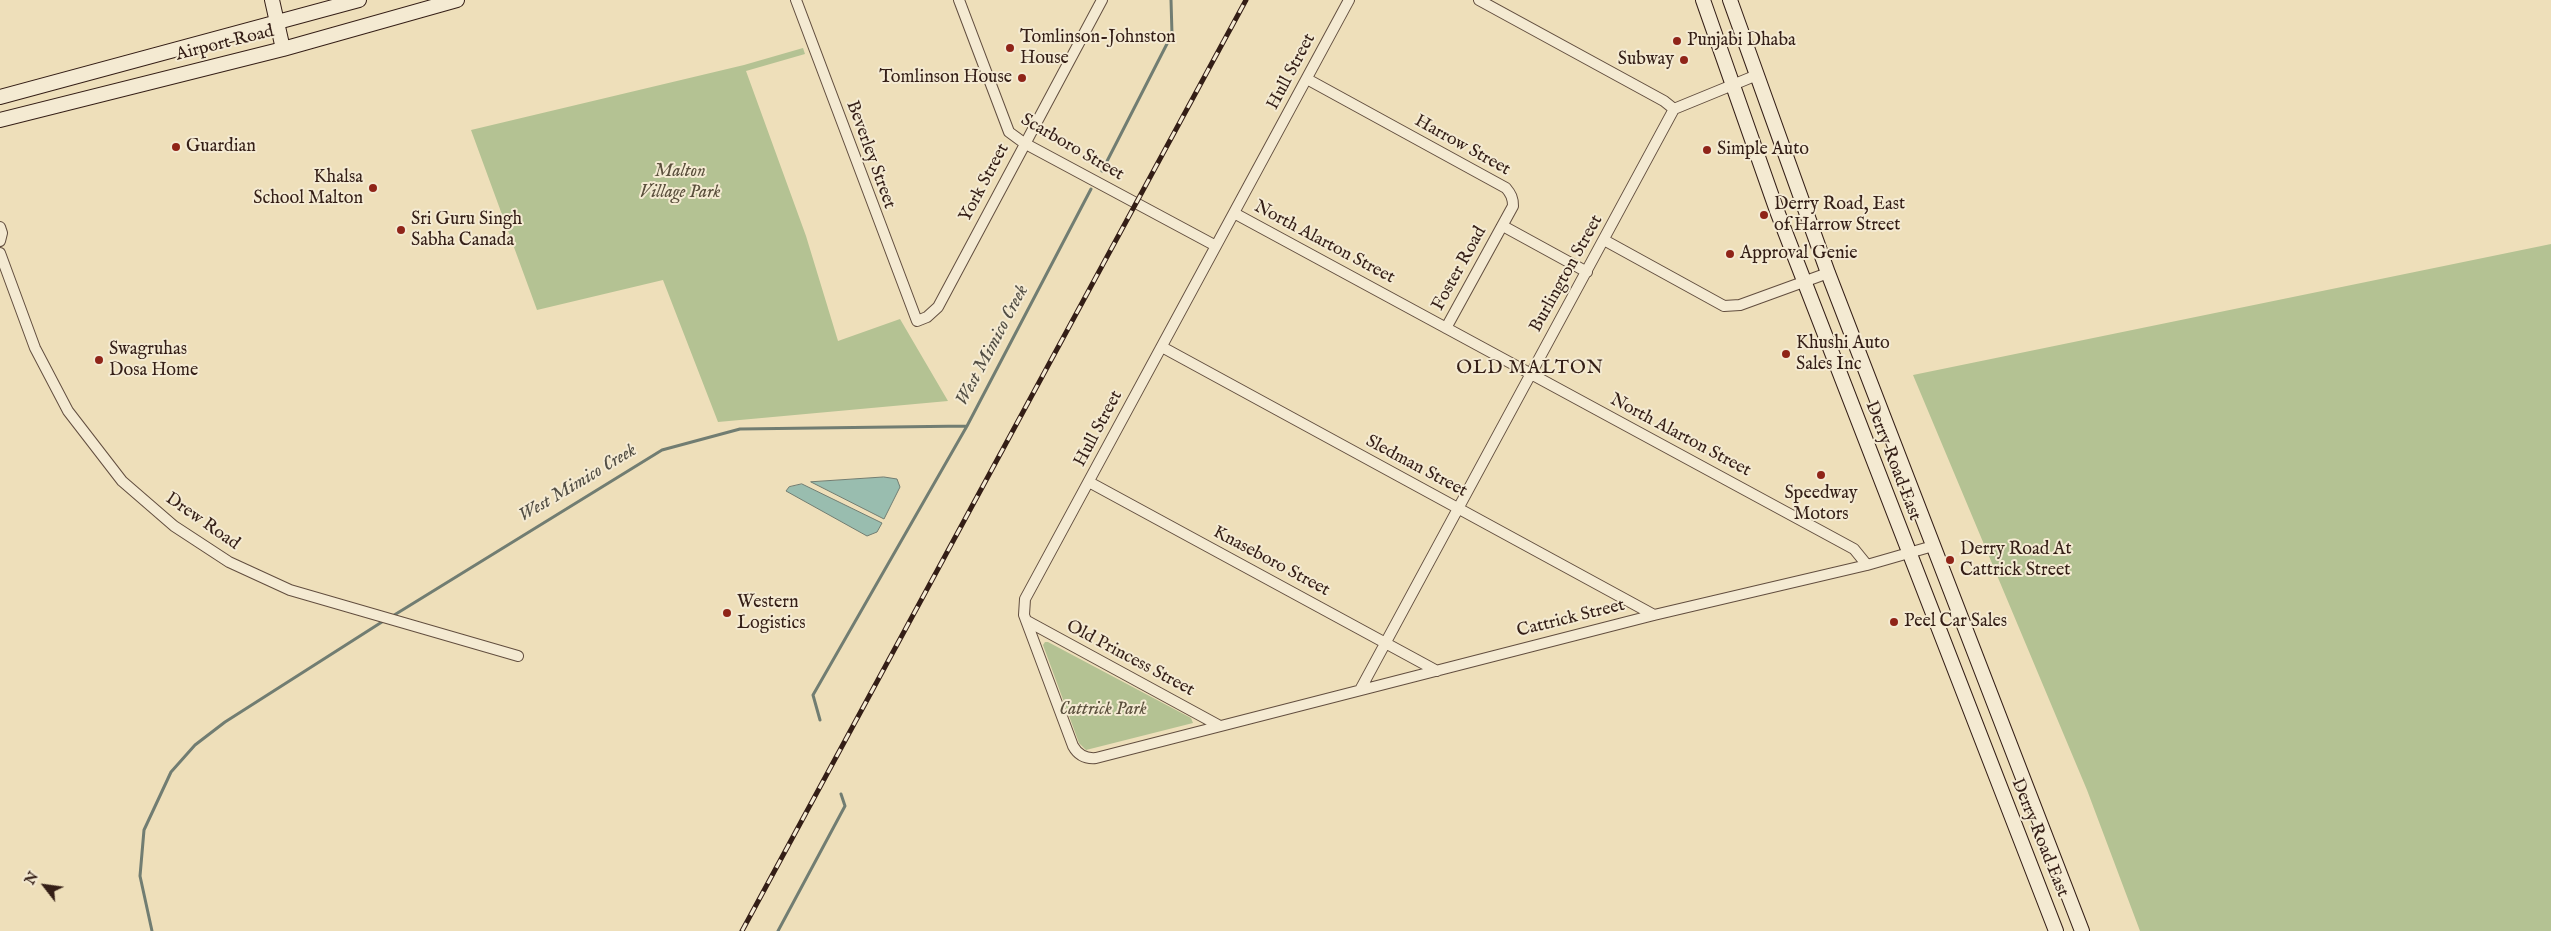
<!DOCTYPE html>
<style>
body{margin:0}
#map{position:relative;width:2551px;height:931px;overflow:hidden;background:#eedfba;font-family:"IM FELL English",serif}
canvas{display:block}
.north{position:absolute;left:20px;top:861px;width:50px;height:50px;-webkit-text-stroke:4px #f4ead2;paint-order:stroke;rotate:300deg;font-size:14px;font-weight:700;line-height:20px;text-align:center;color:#341e16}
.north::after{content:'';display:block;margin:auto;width:18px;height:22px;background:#341e16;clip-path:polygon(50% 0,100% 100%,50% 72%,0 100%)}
</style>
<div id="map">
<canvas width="2551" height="931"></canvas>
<div class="north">N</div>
</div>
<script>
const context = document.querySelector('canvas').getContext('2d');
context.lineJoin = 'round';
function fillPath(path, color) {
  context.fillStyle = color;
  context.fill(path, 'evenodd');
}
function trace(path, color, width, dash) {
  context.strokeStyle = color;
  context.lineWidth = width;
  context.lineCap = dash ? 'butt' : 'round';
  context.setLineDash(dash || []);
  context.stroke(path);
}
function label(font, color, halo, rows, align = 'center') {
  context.font = font + ' "IM FELL English",serif';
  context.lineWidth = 4;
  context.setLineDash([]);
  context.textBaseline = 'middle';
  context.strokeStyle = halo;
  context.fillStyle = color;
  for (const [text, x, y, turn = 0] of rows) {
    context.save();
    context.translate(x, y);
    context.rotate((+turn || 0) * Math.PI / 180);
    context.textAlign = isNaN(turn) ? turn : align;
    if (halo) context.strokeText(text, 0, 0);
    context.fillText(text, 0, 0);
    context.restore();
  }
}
const green = new Path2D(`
 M803 48 805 54 746 71 806 236 838 341 900 319 948 401 718 422 663 280 537 310 471 130 744 65Z
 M2551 244V931H2140L2087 790 1913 375Z
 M1045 642H1048L1191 718 1193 723 1086 750 1079 743 1043 645Z`);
const water = new Path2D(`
 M884 477 897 479 900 487 884 519 811 482Z
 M802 484 882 523 877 532 867 536 786 491 789 487Z`);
const stream = new Path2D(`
 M1102 171 1172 34 1171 0
 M391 617 662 450 740 429 967 426
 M820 720 813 695 967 426 1091 189
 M152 931 140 876 144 830 171 772 195 745 225 722 385 620
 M778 931 845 806 841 794`);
const street = new Path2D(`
 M796 0 917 321 927 317 938 307 1102 0
 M959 0 1009 132 1024 143 1216 246
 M1349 0 1025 599 1024 615 1073 746C1078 755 1085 759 1096 758L1654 615 1867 565 1933 546
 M1479 0 1664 101 1674 109
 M1307 79 1506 188C1511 194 1513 198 1513 206L1446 328
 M1234 213 1854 549 1867 565
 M1503 226 1587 272
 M0 227 2 233 0 241
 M1604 240 1724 306 1740 305 1828 273
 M0 253 35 348 68 411 122 481 174 526 229 562 290 590 518 656
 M1162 347 1654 615
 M1089 482 1437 671
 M1027 621 1218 725
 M1360 690 1674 109 1757 75`);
const secondary = new Path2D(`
 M272 0 283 49
 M1703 0 1777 211 2056 931
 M1730 0 1828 273 2082 931
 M0 97 359 0
 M0 120 283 49 457 0`);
const rail = new Path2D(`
 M742 931 1246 0`);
const markers = [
 [1677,41,5,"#8f2418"],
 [1010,48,5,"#8f2418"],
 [1684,60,5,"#8f2418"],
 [1022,78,5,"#8f2418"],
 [176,147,5,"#8f2418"],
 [1707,150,5,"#8f2418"],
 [373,188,5,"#8f2418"],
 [1764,215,5,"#8f2418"],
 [401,230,5,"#8f2418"],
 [1730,254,5,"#8f2418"],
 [1786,354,5,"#8f2418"],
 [99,360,5,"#8f2418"],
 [1821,475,5,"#8f2418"],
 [1950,560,5,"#8f2418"],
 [727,613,5,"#8f2418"],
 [1894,622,5,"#8f2418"]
];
const poiNames = [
 ["Tomlinson-Johnston",1020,38],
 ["House",1020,59],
 ["Punjabi Dhaba",1687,41],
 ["Subway",1674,60,"right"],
 ["Tomlinson House",1012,78,"right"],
 ["Guardian",186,147],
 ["Simple Auto",1717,150],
 ["Khalsa",363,178,"right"],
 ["School Malton",363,199,"right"],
 ["Derry Road, East",1774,205],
 ["of Harrow Street",1774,226],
 ["Sri Guru Singh",411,220],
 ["Sabha Canada",411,241],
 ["Approval Genie",1740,254],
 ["Khushi Auto",1796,344],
 ["Sales Inc",1796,365],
 ["Swagruhas",109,350],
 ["Dosa Home",109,371],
 ["Speedway",1821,494,"center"],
 ["Motors",1821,515,"center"],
 ["Derry Road At",1960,550],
 ["Cattrick Street",1960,571],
 ["Western",737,603],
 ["Logistics",737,624],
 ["Peel Car Sales",1904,622]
];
const streetNames = [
 ["Airport Road",225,44,-14],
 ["Hull Street",1292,72,-62],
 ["Harrow Street",1462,146,29],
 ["Scarboro Street",1072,148,30],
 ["Beverley Street",870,155,70],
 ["York Street",985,183,-62],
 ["North Alarton Street",1324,243,28],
 ["Foster Road",1460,269,-61],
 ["Burlington Street",1567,274,-61],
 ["Hull Street",1099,429,-62],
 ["North Alarton Street",1680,436,28],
 ["Derry Road East",1892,461,69],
 ["Sledman Street",1416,467,28],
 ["Drew Road",202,522,35],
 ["Knaseboro Street",1271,562,28],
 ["Cattrick Street",1571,619,-14],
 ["Old Princess Street",1130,659,28],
 ["Derry Road East",2039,838,68]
];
const parkNames = [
 ["Malton",680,172],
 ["Village Park",680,193],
 ["Cattrick Park",1103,710]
];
const waterNames = [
 ["West Mimico Creek",993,346,-62],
 ["West Mimico Creek",578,484,-31]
];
const neighbourhoodNames = [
 ["OLD MALTON",1530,369]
];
fillPath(green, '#b4c293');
fillPath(water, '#99bdaf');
trace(water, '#717d72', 1);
trace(stream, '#717d72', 3);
trace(street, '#624e3f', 12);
trace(secondary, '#341e16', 16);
trace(street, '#f4ead2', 10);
trace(secondary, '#f4ead2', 14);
trace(rail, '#341e16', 5);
trace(rail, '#f4ead2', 3, [9]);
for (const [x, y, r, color] of markers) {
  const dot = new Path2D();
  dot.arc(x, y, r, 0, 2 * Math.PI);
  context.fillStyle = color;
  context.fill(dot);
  trace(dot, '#f4ead2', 2);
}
label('18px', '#341e16', '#f4ead2', poiNames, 'left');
label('18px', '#341e16', '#f4ead2', streetNames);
label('italic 18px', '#5a4f3c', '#f4ead2', parkNames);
label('italic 19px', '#524e44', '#f4ead2', waterNames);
context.letterSpacing = '1px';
label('19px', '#341e16', '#f4ead2', neighbourhoodNames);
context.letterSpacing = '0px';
</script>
